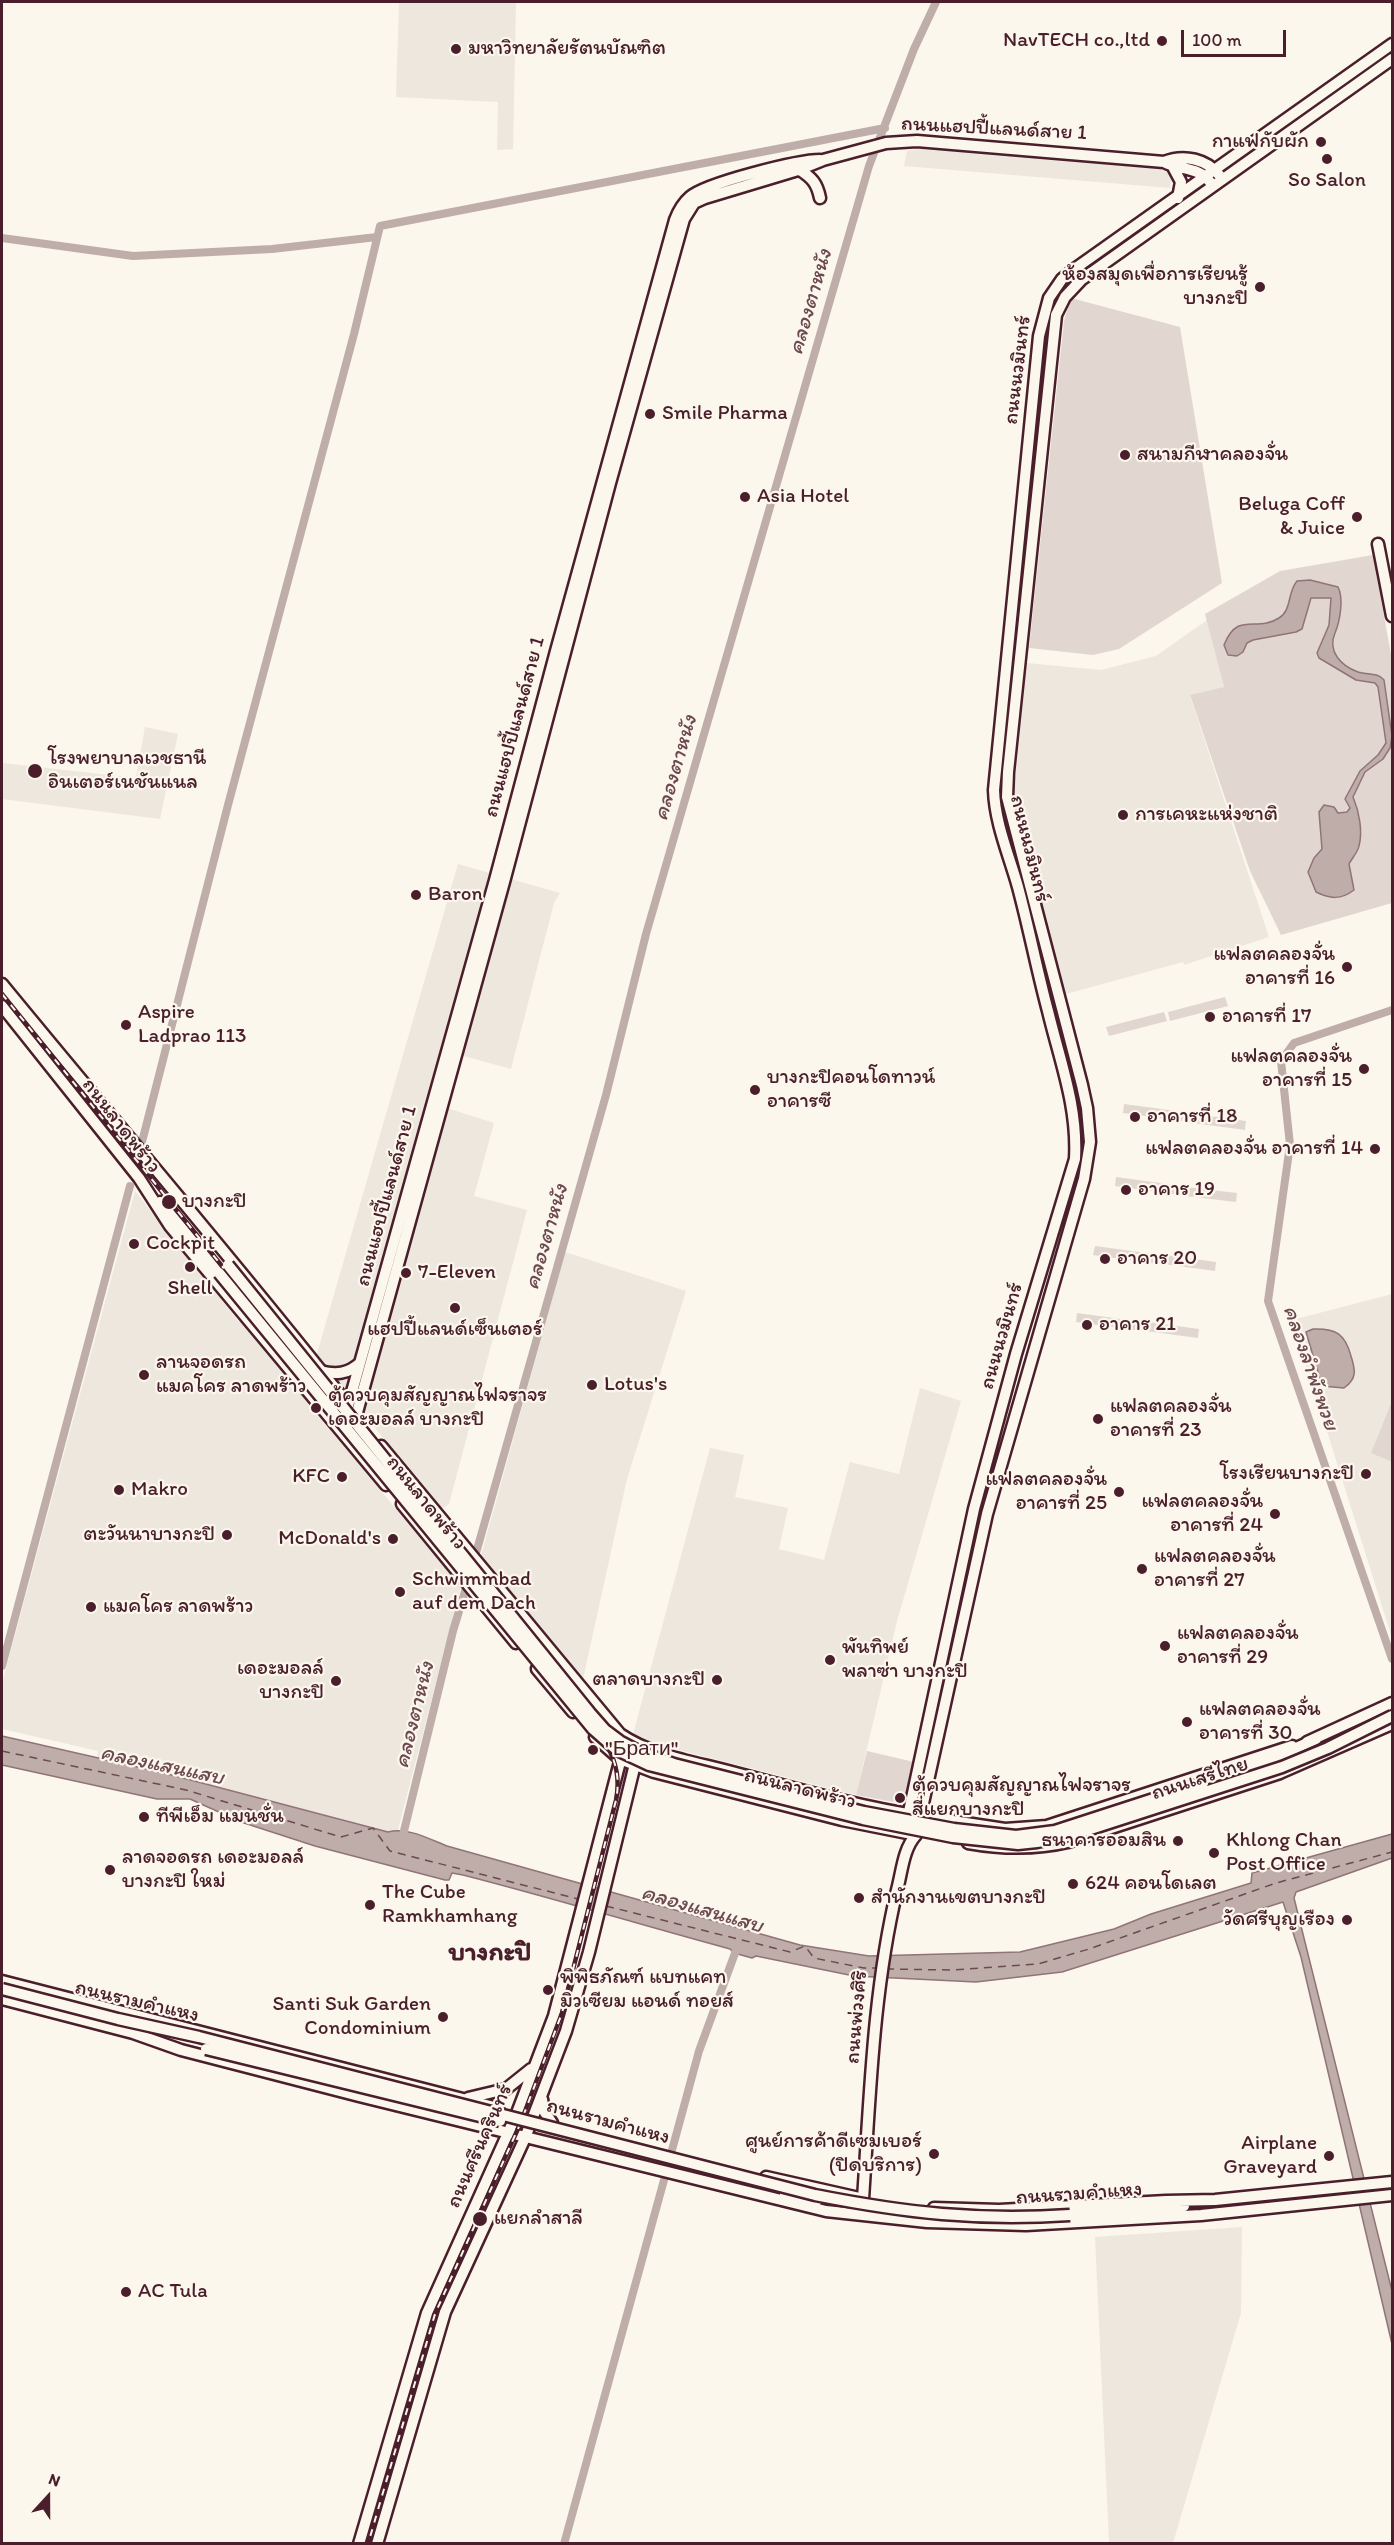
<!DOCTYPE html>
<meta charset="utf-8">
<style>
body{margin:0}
#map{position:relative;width:1394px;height:2545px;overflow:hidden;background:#fbf7ec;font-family:Itim,sans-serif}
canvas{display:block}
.frame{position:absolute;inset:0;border:3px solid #4a1f2b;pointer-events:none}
.north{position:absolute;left:18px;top:2467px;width:60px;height:60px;-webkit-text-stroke:4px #fbf7ec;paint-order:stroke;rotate:21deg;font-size:16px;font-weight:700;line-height:24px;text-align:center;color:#4a1f2b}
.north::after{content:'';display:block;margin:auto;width:21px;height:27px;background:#4a1f2b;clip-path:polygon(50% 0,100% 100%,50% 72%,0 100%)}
.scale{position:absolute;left:1181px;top:30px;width:105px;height:27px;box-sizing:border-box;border:3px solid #4a1f2b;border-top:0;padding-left:8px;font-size:18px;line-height:21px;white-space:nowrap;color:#4a1f2b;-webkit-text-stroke:4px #fbf7ec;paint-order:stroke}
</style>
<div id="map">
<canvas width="1394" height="2545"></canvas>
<div class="frame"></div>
<div class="north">N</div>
<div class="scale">100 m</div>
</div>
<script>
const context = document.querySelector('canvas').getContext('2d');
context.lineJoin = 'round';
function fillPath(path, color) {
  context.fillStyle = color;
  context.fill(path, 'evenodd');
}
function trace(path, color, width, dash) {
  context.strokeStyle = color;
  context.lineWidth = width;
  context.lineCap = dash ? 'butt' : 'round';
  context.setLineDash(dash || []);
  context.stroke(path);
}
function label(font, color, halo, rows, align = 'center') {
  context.font = font + ' Itim,"Playpen Sans Thai",sans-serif';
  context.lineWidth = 4.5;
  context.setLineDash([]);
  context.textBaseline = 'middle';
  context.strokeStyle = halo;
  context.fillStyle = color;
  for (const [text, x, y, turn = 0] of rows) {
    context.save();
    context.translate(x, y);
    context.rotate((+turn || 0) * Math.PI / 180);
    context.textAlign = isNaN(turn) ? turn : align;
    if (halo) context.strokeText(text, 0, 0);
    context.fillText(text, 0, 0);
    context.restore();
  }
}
const built = new Path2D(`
 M399 2H516L513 149 497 150 498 102 396 97Z
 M925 147 1167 169 1172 175 1170 188 904 166 907 151Z
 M1207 620 1224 687 1190 696 1269 937 1184 965 1183 962 1066 994 1013 799 1027 663 1101 670 1156 656Z
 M145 727 178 734 160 819 2 799V763L136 778Z
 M458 864 560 893 554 903 511 1069 460 1055 447 1108 494 1123 474 1196 527 1210 449 1504 442 1509 316 1357Z
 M135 1191 239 1322 242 1313 311 1394 308 1404 461 1586 398 1830 388 1832 97 1757 98 1751 2 1729V1683Z
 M565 1252 686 1291 627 1479 583 1679 546 1640 480 1559Z
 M1392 1294V1638L1292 1320Z
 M920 1388 961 1401 897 1621 856 1795 632 1738 710 1448 744 1455 735 1497 788 1508 779 1549 824 1560 850 1462 899 1474Z
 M1242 2227 1241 2313 1173 2543H1109L1095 2237Z`);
const green = new Path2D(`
 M1071 298 1180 327 1222 583 1119 649 1093 655 1029 648 1064 321Z
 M1373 555 1392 660V903L1281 935 1250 871 1190 695 1224 687 1205 614 1280 571Z
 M1225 997 1228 1006 1170 1021 1168 1012Z
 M1164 1012 1167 1021 1109 1036 1106 1027Z
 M1124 1104 1184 1112 1182 1121 1123 1113Z
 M1187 1113 1246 1121 1245 1130 1186 1122Z
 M1116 1177 1175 1185 1174 1194 1115 1186Z
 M1178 1186 1237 1193 1236 1202 1177 1195Z
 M1095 1246 1154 1254 1153 1263 1093 1255Z
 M1157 1254 1216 1262 1215 1271 1156 1263Z
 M1077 1313 1136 1321 1135 1330 1076 1322Z
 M1140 1321 1199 1329 1198 1338 1138 1330Z
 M1392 1401V1462L1371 1453Z
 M867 1751 914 1762 904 1804 856 1795Z`);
const water = new Path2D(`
 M1310 580 1338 587C1344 598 1340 621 1335 633 1327 651 1341 666 1358 672 1368 675 1377 672 1384 680L1392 736 1390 748 1383 759 1365 772 1353 797C1359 811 1363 831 1359 846 1358 852 1352 858 1349 864L1354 890C1341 900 1330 899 1316 892L1308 872 1314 858 1322 849 1319 812 1324 805 1334 807 1338 813 1347 812 1350 808 1345 799 1360 771 1378 755 1386 743 1378 687 1375 683 1356 680 1319 658 1317 653 1329 625 1331 598H1311L1302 629 1296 632 1253 640 1247 643 1243 652 1237 656 1228 655 1224 645C1238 610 1256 633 1279 618 1292 610 1287 593 1297 581Z
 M1313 1329C1336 1328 1345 1334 1351 1356 1355 1369 1358 1378 1344 1388L1322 1386 1306 1332Z
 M2 1736 164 1773 388 1832C408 1827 429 1839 447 1846L800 1945 869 1956 1020 1952 1114 1929 1151 1914 1251 1883 1252 1873 1392 1834V1858L1296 1892 1294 1898 1392 2291V2344L1301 1957 1283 1902 1062 1972 976 1982 854 1976 756 1956 752 1958 734 1953 730 1949C641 1925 553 1898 463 1875L452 1873 449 1880H445L315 1846 241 1822 190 1799H157L2 1765Z`);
const canal = new Path2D(`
 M2 238 133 256 272 249 377 237
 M1392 1010 1294 1043 1281 1061 1290 1145 1268 1301 1392 1659
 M142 1142 228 805 354 334 380 226 885 128
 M476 1553 606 1095 646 934 869 166 914 49 936 2
 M2 1666 130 1186
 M402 1839 453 1631 466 1588
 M672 2150 699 2051 738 1945
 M564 2544 664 2180`);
const ferry = new Path2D(`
 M2 1751 186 1790 341 1837 373 1828 390 1851 578 1899
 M606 1906 790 1952 805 1946 814 1958 864 1968H878
 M886 1969 952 1970 1038 1964 1089 1949 1276 1883 1392 1852`);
const secondary = new Path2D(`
 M1164 162C1184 154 1207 159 1220 176
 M1173 167 1181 182 1178 198
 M800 170C812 178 817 183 820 198
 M1378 544 1392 616
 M320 1371C336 1375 348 1374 360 1363
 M348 1406 495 880 556 651 675 220C678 212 683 203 690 197 706 183 798 160 820 160
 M356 1416 504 882 610 483 684 219 694 203 705 198 798 170 823 160 886 143 917 141 1164 162C1179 170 1200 167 1210 182
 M1307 1742 1392 1703
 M920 1816 1005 1829 1047 1826 1292 1746
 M907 1821 974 1509 1016 1354 1075 1159C1078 1107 1060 1061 1048 1011 1037 970 1029 928 1018 887 1009 855 995 823 994 790L1039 336 1049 298 1062 279 1073 270 1392 44
 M968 1843C1002 1849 1034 1850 1068 1842L1280 1773 1392 1724
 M866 2208 863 2199C870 2096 873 1991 897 1890 902 1872 903 1849 916 1835L987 1514 1084 1179 1090 1142 1087 1108 1082 1085 1007 797 1008 772 1056 315 1065 297 1081 280 1392 59`);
const primary = new Path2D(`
 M2 984C116 1123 233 1259 345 1401
 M2 1006 139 1178 170 1226 386 1485
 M160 1202 219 1273
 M381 1446 620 1734C652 1756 695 1762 732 1772 794 1788 856 1806 920 1816
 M402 1504 516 1643
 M537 1669 573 1712
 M595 1737 620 1759 654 1772 842 1820 907 1833
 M1203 1783 1265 1762 1316 1739
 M2 1981 498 2108
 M2 1999 133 2033 181 2050 359 2096 826 2211 927 2222 1026 2225 1201 2215 1392 2195
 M468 2098 506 2089 531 2069
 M542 2099 544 2111 552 2123
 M766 2177 859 2198
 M785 2194 816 2202
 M934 2208 999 2210 1166 2201 1215 2200 1392 2182
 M1070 2215 1184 2206
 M359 2544 427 2313 517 2113 554 2016 622 1754
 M377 2544 445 2312 525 2138 566 2031 589 1952 636 1760`);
const rail = new Path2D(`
 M2 994 593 1725C611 1748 622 1770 616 1800L562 2013 521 2122 435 2314 368 2544`);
const primaryBridge = new Path2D(`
 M228 1265 590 1713 605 1730 621 1742 640 1752 674 1764 864 1812 954 1829 1016 1836 1055 1831 1203 1783
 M219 1273 593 1729 617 1750 649 1765 863 1819 953 1837 1018 1844 1037 1842 1075 1834 1282 1767 1328 1748 1392 1716
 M2 1989 118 2019 199 2037 815 2195C906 2213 978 2221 1070 2215
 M206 2049 500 2121`);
const markers = [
 [1162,41,6,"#4a1f2b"],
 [456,49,6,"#4a1f2b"],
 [1321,142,6,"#4a1f2b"],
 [1327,159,6,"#4a1f2b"],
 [1260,287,6,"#4a1f2b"],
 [650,414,6,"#4a1f2b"],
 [1125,455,6,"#4a1f2b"],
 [745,497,6,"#4a1f2b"],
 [1357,517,6,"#4a1f2b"],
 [35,771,8,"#4a1f2b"],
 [1123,815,6,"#4a1f2b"],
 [416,895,6,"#4a1f2b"],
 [1347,967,6,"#4a1f2b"],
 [1210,1017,6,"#4a1f2b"],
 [126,1025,6,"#4a1f2b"],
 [1364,1069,6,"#4a1f2b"],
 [755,1090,6,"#4a1f2b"],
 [1135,1117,6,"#4a1f2b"],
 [1375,1149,6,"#4a1f2b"],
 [1126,1190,6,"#4a1f2b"],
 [169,1202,8,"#4a1f2b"],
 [134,1244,6,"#4a1f2b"],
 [1105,1259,6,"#4a1f2b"],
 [190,1267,6,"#4a1f2b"],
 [406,1273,6,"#4a1f2b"],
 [455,1308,6,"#4a1f2b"],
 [1087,1325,6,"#4a1f2b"],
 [144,1375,6,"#4a1f2b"],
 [592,1385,6,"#4a1f2b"],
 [316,1408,6,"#4a1f2b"],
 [1098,1419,6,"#4a1f2b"],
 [1366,1474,6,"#4a1f2b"],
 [342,1477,6,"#4a1f2b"],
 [119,1490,6,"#4a1f2b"],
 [1119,1492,6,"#4a1f2b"],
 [1275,1514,6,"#4a1f2b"],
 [227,1535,6,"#4a1f2b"],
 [393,1539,6,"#4a1f2b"],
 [1142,1569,6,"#4a1f2b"],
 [400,1592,6,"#4a1f2b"],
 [91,1607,6,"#4a1f2b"],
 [1165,1646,6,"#4a1f2b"],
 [830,1660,6,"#4a1f2b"],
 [717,1680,6,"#4a1f2b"],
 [336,1681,6,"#4a1f2b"],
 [1187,1722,6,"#4a1f2b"],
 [593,1750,6,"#4a1f2b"],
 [900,1798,6,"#4a1f2b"],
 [144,1817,6,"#4a1f2b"],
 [1178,1841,6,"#4a1f2b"],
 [1214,1853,6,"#4a1f2b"],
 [110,1870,6,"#4a1f2b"],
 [1073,1884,6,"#4a1f2b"],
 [859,1898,6,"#4a1f2b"],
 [370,1905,6,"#4a1f2b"],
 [1347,1920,6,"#4a1f2b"],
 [548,1990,6,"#4a1f2b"],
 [443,2017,6,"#4a1f2b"],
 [934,2154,6,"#4a1f2b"],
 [1329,2156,6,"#4a1f2b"],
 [480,2219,8,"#4a1f2b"],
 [126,2292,6,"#4a1f2b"]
];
const poiNames = [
 ["NavTECH co.,ltd",1150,41,"right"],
 ["มหาวิทยาลัยรัตนบัณฑิต",468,49],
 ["กาแฟกับผัก",1309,142,"right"],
 ["So Salon",1327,181,"center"],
 ["ห้องสมุดเพื่อการเรียนรู้",1248,275,"right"],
 ["บางกะปิ",1248,299,"right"],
 ["Smile Pharma",662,414],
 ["สนามกีฬาคลองจั่น",1137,455],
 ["Asia Hotel",757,497],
 ["Beluga Coff",1345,505,"right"],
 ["& Juice",1345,529,"right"],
 ["โรงพยาบาลเวชธานี",48,759],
 ["อินเตอร์เนชันแนล",48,783],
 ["การเคหะแห่งชาติ",1135,815],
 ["Baron",428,895],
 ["แฟลตคลองจั่น",1335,955,"right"],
 ["อาคารที่ 16",1335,979,"right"],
 ["Aspire",138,1013],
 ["Ladprao 113",138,1037],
 ["อาคารที่ 17",1222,1017],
 ["แฟลตคลองจั่น",1352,1057,"right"],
 ["อาคารที่ 15",1352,1081,"right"],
 ["บางกะปิคอนโดทาวน์",767,1078],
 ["อาคารซี",767,1102],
 ["อาคารที่ 18",1147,1117],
 ["แฟลตคลองจั่น อาคารที่ 14",1363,1149,"right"],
 ["อาคาร 19",1138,1190],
 ["บางกะปิ",182,1202],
 ["Cockpit",146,1244],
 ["อาคาร 20",1117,1259],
 ["7-Eleven",418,1273],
 ["Shell",190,1289,"center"],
 ["อาคาร 21",1099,1325],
 ["แฮปปี้แลนด์เซ็นเตอร์",455,1330,"center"],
 ["ลานจอดรถ",156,1363],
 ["แมคโคร ลาดพร้าว",156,1387],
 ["Lotus's",604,1385],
 ["ตู้ควบคุมสัญญาณไฟจราจร",328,1396],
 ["เดอะมอลล์ บางกะปิ",328,1420],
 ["แฟลตคลองจั่น",1110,1407],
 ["อาคารที่ 23",1110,1431],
 ["โรงเรียนบางกะปิ",1354,1474,"right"],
 ["KFC",330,1477,"right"],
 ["แฟลตคลองจั่น",1107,1480,"right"],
 ["อาคารที่ 25",1107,1504,"right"],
 ["Makro",131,1490],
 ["แฟลตคลองจั่น",1263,1502,"right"],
 ["อาคารที่ 24",1263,1526,"right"],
 ["ตะวันนาบางกะปิ",215,1535,"right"],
 ["McDonald's",381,1539,"right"],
 ["แฟลตคลองจั่น",1154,1557],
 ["อาคารที่ 27",1154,1581],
 ["Schwimmbad",412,1580],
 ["auf dem Dach",412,1604],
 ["แมคโคร ลาดพร้าว",103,1607],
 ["แฟลตคลองจั่น",1177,1634],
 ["อาคารที่ 29",1177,1658],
 ["พันทิพย์",842,1648],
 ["พลาซ่า บางกะปิ",842,1672],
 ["เดอะมอลล์",324,1669,"right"],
 ["บางกะปิ",324,1693,"right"],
 ["ตลาดบางกะปิ",705,1680,"right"],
 ["แฟลตคลองจั่น",1199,1710],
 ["อาคารที่ 30",1199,1734],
 ["\"Брати\"",605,1750],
 ["ตู้ควบคุมสัญญาณไฟจราจร",912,1786],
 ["สี่แยกบางกะปิ",912,1810],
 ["ทีพีเอ็ม แมนชั่น",156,1817],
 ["ธนาคารออมสิน",1166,1841,"right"],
 ["Khlong Chan",1226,1841],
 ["Post Office",1226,1865],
 ["ลาดจอดรถ เดอะมอลล์",122,1858],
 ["บางกะปิ ใหม่",122,1882],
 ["624 คอนโดเลต",1085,1884],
 ["The Cube",382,1893],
 ["Ramkhamhang",382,1917],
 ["สำนักงานเขตบางกะปิ",871,1898],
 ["วัดศรีบุญเรือง",1335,1920,"right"],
 ["พิพิธภัณฑ์ แบทแคท",560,1978],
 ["มิวเซียม แอนด์ ทอยส์",560,2002],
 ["Santi Suk Garden",431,2005,"right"],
 ["Condominium",431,2029,"right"],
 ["ศูนย์การค้าดีเซมเบอร์",922,2142,"right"],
 ["(ปิดบริการ)",922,2166,"right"],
 ["Airplane",1317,2144,"right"],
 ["Graveyard",1317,2168,"right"],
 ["แยกลำสาลี",494,2219],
 ["AC Tula",138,2292]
];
const streetNames = [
 ["ถนนแฮปปี้แลนด์สาย 1",994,129,3],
 ["ถนนนวมินทร์",1018,370,-83],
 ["ถนนแฮปปี้แลนด์สาย 1",515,727,-75],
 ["ถนนนวมินทร์",1029,849,76],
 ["ถนนลาดพร้าว",121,1126,52],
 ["ถนนแฮปปี้แลนด์สาย 1",387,1196,-75],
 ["ถนนนวมินทร์",1002,1336,-74],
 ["ถนนลาดพร้าว",426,1503,51],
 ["ถนนเสรีไทย",1200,1779,-18],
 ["ถนนลาดพร้าว",800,1789,14],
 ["ถนนรามคำแหง",137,2002,13],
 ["ถนนพ่วงศิริ",857,2017,-85],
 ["ถนนรามคำแหง",608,2122,15],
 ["ถนนศรีนครินทร์",480,2146,-66],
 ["ถนนรามคำแหง",1079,2194,-4]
];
const waterNames = [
 ["คลองตาหนัง",811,302,-74],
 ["คลองตาหนัง",676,768,-74],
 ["คลองตาหนัง",547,1237,-74],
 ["คลองลำพังพวย",1310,1368,71],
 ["คลองตาหนัง",415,1715,-76],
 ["คลองแสนแสบ",162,1766,12],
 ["คลองแสนแสบ",702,1910,16]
];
const districtNames = [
 ["บางกะปิ",490,1953]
];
fillPath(built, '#eee7de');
fillPath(green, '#e2d7d0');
fillPath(water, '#bfadaa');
trace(water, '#907477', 1.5);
trace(canal, '#bfadaa', 8);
trace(ferry, '#6d4a51', 1.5, [8, 6]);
trace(secondary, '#4a1f2b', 15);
trace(primary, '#4a1f2b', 15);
trace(secondary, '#fbf7ec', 10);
trace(primary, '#fbf7ec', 10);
trace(rail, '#4a1f2b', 4.5);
trace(rail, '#fbf7ec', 2, [7]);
trace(primaryBridge, '#4a1f2b', 15, []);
trace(primaryBridge, '#fbf7ec', 10);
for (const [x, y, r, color] of markers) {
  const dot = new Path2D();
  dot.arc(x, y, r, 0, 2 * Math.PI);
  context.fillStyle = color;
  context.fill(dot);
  trace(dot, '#fbf7ec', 2);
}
label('21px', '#4a1f2b', '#fbf7ec', poiNames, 'left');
label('21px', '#4a1f2b', '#fbf7ec', streetNames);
label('italic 22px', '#6d4a51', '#fbf7ec', waterNames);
label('bold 27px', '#4a1f2b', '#fbf7ec', districtNames);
</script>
